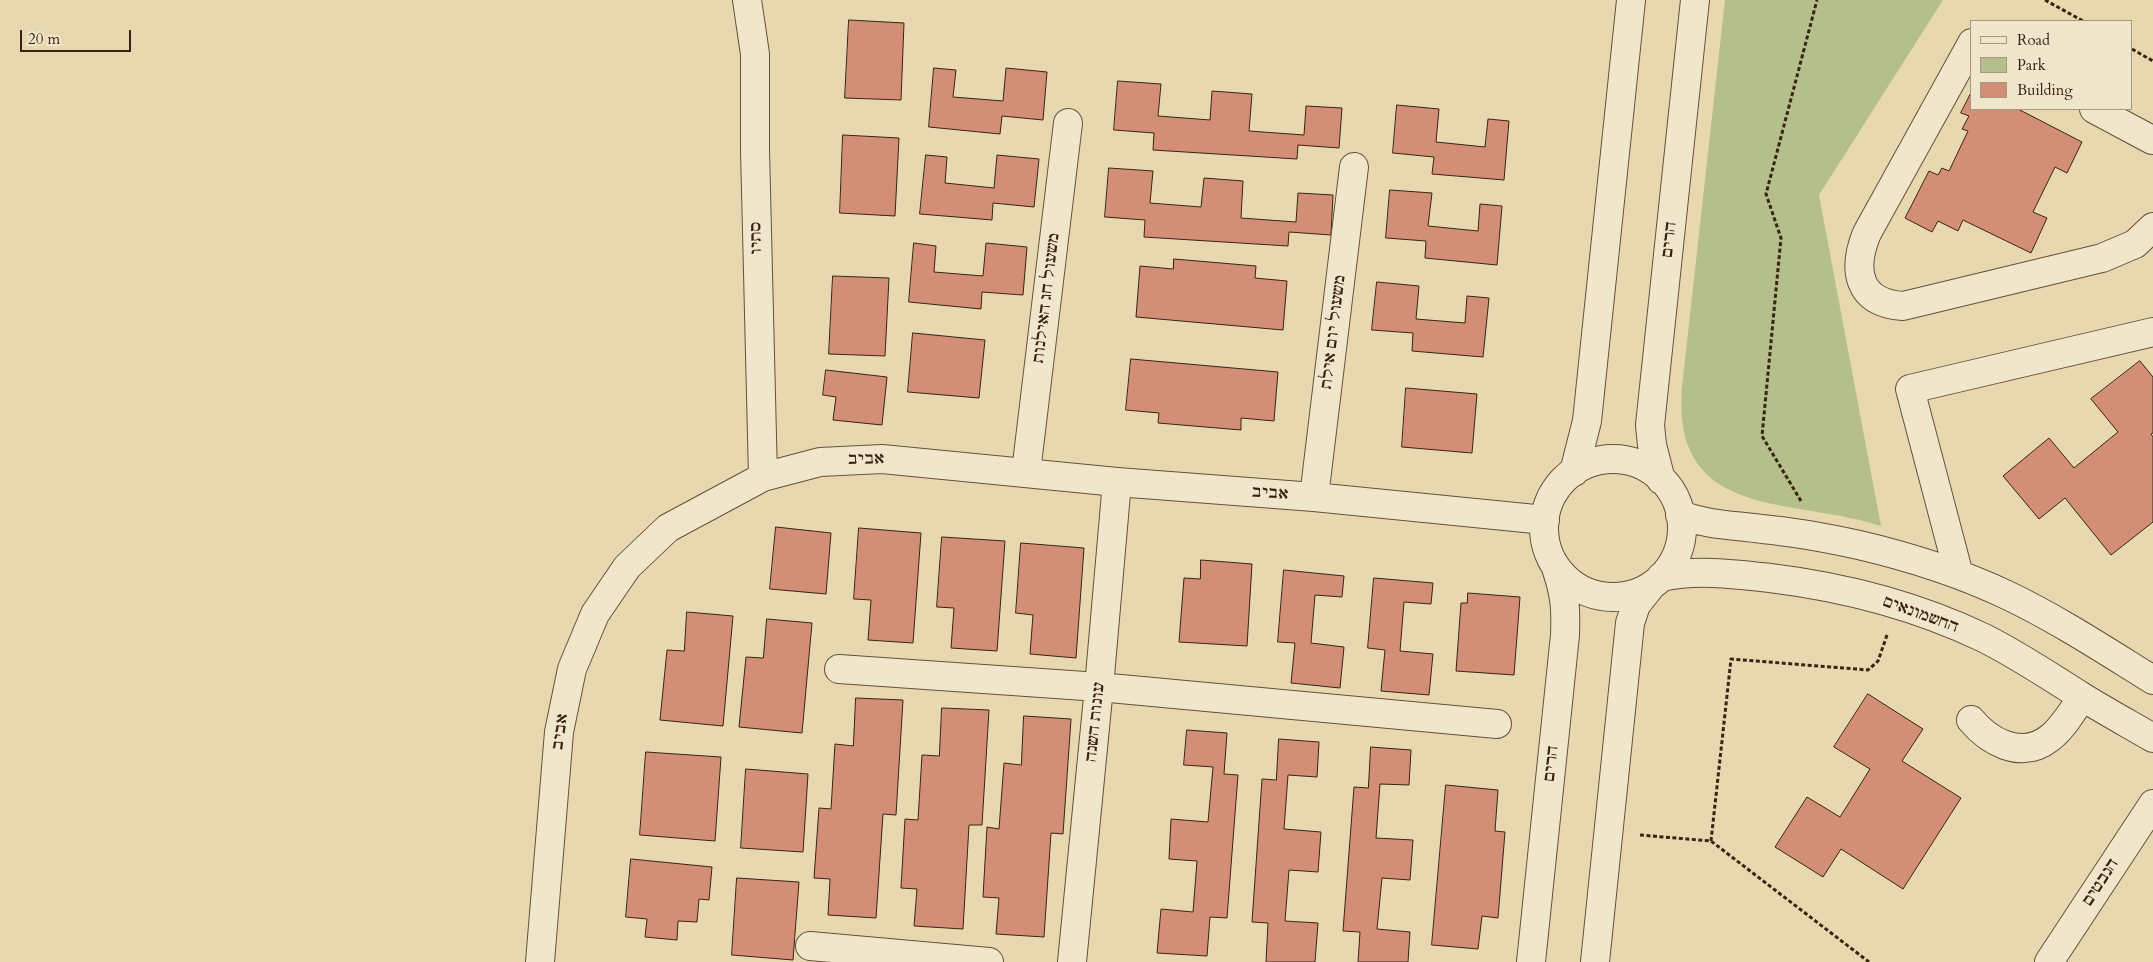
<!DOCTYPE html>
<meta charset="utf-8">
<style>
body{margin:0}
#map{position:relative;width:2153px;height:962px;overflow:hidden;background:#e8d8b0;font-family:Cardo,serif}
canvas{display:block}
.legend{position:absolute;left:1970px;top:20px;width:162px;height:90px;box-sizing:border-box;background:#f0e6cc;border:1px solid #a79880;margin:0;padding:6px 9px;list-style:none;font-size:15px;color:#3a230f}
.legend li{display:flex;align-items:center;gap:10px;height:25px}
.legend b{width:25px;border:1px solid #a79880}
.scale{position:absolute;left:20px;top:30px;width:111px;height:22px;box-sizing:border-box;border:2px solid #3a230f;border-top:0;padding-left:6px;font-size:15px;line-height:18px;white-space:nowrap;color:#3a230f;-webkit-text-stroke:4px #f0e6cc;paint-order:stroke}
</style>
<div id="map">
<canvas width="2153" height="962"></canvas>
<ul class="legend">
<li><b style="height:6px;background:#f0e6cc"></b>Road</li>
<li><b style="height:14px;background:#b4bf8c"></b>Park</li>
<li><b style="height:14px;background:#d28f76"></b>Building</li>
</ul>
<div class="scale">20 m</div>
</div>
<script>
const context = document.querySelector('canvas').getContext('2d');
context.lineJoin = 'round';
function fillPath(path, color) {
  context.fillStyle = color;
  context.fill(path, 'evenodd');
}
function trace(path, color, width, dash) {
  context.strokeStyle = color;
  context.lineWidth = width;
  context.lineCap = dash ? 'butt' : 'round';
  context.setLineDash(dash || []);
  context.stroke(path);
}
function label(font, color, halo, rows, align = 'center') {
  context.font = font + ' Cardo,"Frank Ruhl Libre",serif';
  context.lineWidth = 4;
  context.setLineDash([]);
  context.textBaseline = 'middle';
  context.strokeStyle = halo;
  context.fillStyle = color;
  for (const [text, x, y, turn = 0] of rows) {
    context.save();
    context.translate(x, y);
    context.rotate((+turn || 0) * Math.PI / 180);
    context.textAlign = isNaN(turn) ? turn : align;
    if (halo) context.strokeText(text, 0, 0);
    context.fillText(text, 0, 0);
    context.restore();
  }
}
const green = new Path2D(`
 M1725 0H1943L1819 195 1881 526C1794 497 1671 522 1682 387Z`);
const building = new Path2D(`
 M849 20 904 23 901 100 845 98Z
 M934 68 956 70 953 97 1003 101 1006 68 1047 72 1043 120 1002 116 1000 134 929 127Z
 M1118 81 1161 84 1158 116 1210 120 1212 91 1252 94 1249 131 1304 135 1306 106 1342 108 1339 148 1298 145 1297 159 1153 150 1154 133 1114 130Z
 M1972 91V109H2018L2082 142 2067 173 2055 167 2033 212 2047 218 2031 253 1963 220 1958 231 1938 221 1932 232 1905 218 1929 171 1938 175 1942 168 1949 171 1968 131 1962 129 1969 116 1961 113Z
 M1397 105 1439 109 1436 142 1485 147 1488 119 1509 121 1504 180 1432 174 1434 157 1393 153Z
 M843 135 899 138 895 216 840 213Z
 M926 155 947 157 945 183 994 188 997 155 1039 159 1034 207 993 203 992 220 920 214Z
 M1109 168 1153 171 1150 203 1201 207 1204 178 1243 181 1241 218 1296 222 1298 193 1333 195 1331 235 1289 232 1288 246 1144 237 1145 220 1105 217Z
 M1390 190 1432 193 1428 226 1478 231 1480 204 1502 206 1497 265 1425 258 1426 241 1386 238Z
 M914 243 936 246 934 272 983 276 986 243 1027 247 1023 295 982 292 981 309 909 302Z
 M1174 259 1256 266 1255 278 1287 281 1283 330 1136 317 1140 266 1173 269Z
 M833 276 889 278 885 356 829 354Z
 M1377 282 1419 286 1416 319 1465 323 1467 296 1489 298 1483 357 1412 351 1413 333 1372 330Z
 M913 333 985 340 979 398 908 392Z
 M1131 359 1278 372 1274 421 1241 418V430L1158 423 1159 413 1126 410Z
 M2140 361 2153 377V433L2151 434 2153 437V522L2111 555 2065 498 2039 519 2003 476 2049 438 2074 468 2118 432 2091 399Z
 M826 370 887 377 882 425 833 420 836 397 823 395Z
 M1406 388 1477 394 1472 453 1402 447Z
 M776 527 831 533 826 594 770 589Z
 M859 528 921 533 913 643 868 640 871 600 854 599Z
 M942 537 1005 541 997 651 951 648 954 608 937 607Z
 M1021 543 1084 548 1076 658 1030 654 1033 615 1016 613Z
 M1201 560 1252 564 1247 646 1179 642 1184 578 1200 579Z
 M1284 570 1344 576 1342 597 1315 595 1311 643 1344 647 1340 688 1291 683 1295 643 1278 642Z
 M1374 578 1433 583 1431 604 1404 602 1400 651 1433 654 1429 695 1381 691 1385 650 1368 648Z
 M1468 593 1520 597 1514 675 1456 671 1461 603H1467Z
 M687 612 733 616 723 726 660 720 667 650 684 651Z
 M767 619 812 623 802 733 739 727 746 657 763 658Z
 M1868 694 1923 729 1902 761 1961 798 1903 889 1841 849 1823 877 1775 847 1807 797 1840 817 1870 769 1834 747Z
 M856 698 903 700 896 815 883 814 876 918 828 915 830 879 814 878 819 808 831 809 835 744 853 746Z
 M942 708 989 710 982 825H969L963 929 914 926 917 889 901 888 905 819 918 820 922 755 939 756Z
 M1024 716 1071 719 1063 834 1051 833 1044 937 996 934 999 898 983 897 987 827 999 829 1004 763 1021 765Z
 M1187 730 1227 733 1224 774 1238 775 1227 918 1210 917 1207 956 1157 953 1161 909 1193 912 1197 861 1169 859 1171 819 1208 822 1213 767 1184 765Z
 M1279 739 1319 742 1317 777 1288 775 1284 829 1321 832 1318 872 1289 870 1285 921 1318 923 1315 962H1266L1268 923 1252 922 1262 779 1276 780Z
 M1371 747 1411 750 1409 785 1380 784 1376 838 1413 840 1410 880 1382 878 1377 929 1410 932 1408 962H1358L1360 932 1343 931 1354 787 1368 788Z
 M646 752 721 757 715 841 640 835Z
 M746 769 808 774 803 852 741 848Z
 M1446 785 1498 790 1495 831 1505 832 1498 918 1482 916 1478 949 1432 945Z
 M631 859 712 867 709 900 699 899 697 922 678 921 677 940 645 937 647 919 626 917Z
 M737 878 799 882 793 960 732 955Z`);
const path = new Path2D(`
 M2045 0 2083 21
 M2132 49 2153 61
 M1801 501 1762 436 1781 238 1766 194 1817 0
 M1640 835 1711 841 1869 962
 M1711 841 1731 659 1868 670 1878 661 1887 635`);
const minor = new Path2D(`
 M747 0 755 54V150L763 477
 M1972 43 1867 233C1852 269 1857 303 1903 306L2102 258 2135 244 2153 227
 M2094 109 2152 140
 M1544 528a69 69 0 1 1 138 0a69 69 0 1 1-138 0Z
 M1026 472 1068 123
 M1574 472 1587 421 1631 0
 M1661 480 1652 445 1650 425 1695 0
 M1314 497 1354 167
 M1680 515C1708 525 1732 525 1762 529 1794 532 1827 538 1859 545 1910 557 1961 573 2009 596 2059 620 2106 651 2153 680
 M1959 575 1910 389 2153 332
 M1661 577C1696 569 1735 574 1770 578 1844 587 1917 606 1984 638 2018 655 2049 676 2081 696 2105 711 2129 724 2153 738
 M839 669 1099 687 1497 724
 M1971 720C1981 732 1991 740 2005 745 2044 759 2064 725 2082 697
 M810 946 989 962
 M540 962 559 732 572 669 595 614 627 567 668 528 763 477 820 462 882 459 1117 482 1314 497 1545 520
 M1072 962 1099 687 1117 482
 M1531 962 1565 635C1566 608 1565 594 1556 568
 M1595 962 1630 623 1636 605 1651 586
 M2049 962 2153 804`);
const streetNames = [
 ["סתיו",757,238,-91],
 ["הרים",1670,240,-84],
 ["משעול חג האילנות",1047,298,-83],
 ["משעול יום אילת",1334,332,-83],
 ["אביב",866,460,-1],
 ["אביב",1270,494,4],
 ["החשמונאים",1920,615,20],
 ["עונות השנה",1096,722,-84],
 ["אביב",561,732,-82],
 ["הרים",1552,764,-84],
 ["הנבטים",2101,883,-57]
];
fillPath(green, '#b4bf8c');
fillPath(building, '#d28f76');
trace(building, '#3a230f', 1);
trace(minor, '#665037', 30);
trace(path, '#3a230f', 3, [4, 2.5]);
trace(minor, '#f0e6cc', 28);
label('16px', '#3a230f', '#f0e6cc', streetNames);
</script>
